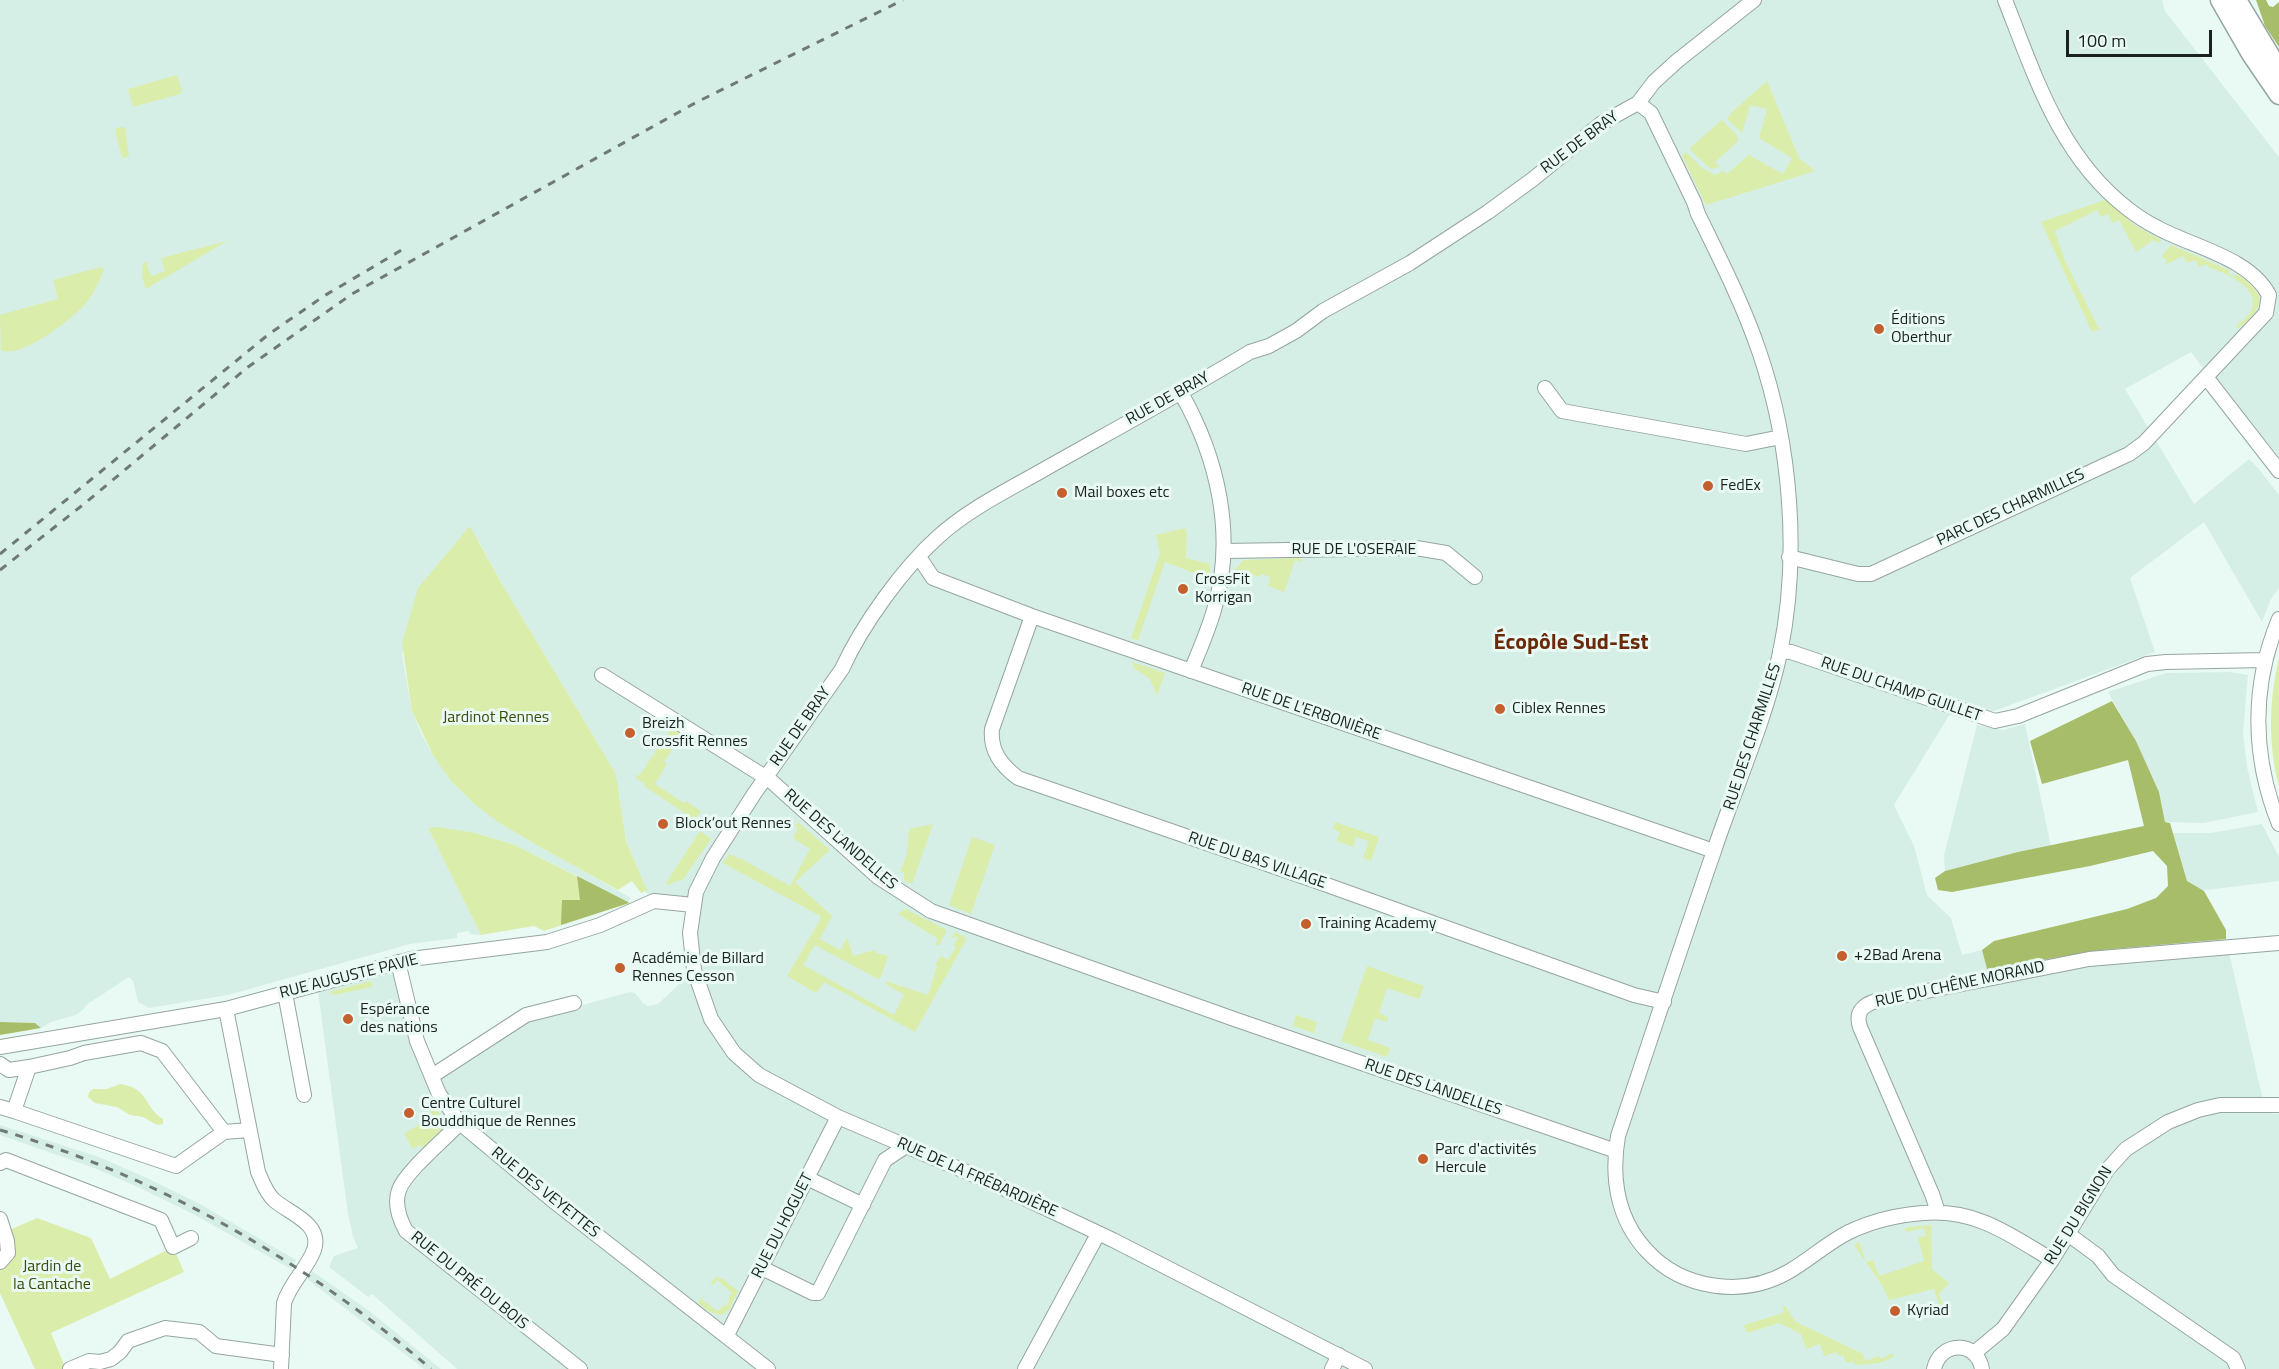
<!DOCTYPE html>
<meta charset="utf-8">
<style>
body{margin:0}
#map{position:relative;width:2279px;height:1369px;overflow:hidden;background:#e9faf4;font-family:"Titillium Web",sans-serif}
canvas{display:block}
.scale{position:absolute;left:2066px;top:30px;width:146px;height:27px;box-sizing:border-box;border:3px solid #1b211f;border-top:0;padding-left:8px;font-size:18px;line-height:21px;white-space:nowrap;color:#1b211f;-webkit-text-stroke:4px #e9faf4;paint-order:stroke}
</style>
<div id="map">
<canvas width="2279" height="1369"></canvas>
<div class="scale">100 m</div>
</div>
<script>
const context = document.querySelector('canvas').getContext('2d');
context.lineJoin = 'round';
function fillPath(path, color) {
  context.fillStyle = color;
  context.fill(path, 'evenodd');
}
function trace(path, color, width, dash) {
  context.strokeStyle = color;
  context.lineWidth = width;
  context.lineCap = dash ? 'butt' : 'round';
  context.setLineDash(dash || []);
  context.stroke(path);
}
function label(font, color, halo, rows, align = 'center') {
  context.font = font + ' "Titillium Web",sans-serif';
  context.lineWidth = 6;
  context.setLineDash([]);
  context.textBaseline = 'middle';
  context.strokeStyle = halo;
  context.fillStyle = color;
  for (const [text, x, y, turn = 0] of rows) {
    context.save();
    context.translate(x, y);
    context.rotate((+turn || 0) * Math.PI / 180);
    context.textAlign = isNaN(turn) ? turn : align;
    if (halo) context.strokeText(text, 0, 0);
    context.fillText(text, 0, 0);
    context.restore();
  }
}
const built = new Path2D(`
 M0 0H2162L2165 11 2279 157V460L2275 464 2191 352 2125 389 2194 504 2249 459 2259 469 2279 495V588L2271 599 2262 622 2204 522 2130 578 2155 652 1994 711 1950 714 1894 805 1914 846 1927 895 1951 918 1962 955 1982 950 1987 969 2103 950 2226 939 2266 1113 2279 1114V1369H457L372 1294 368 1297 329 1267 334 1256 358 1248 353 1236 348 1214 317 984 398 962 432 1076 526 1015 575 1007 630 992 635 993 643 1003 648 1006 658 1004 694 970 693 905 654 901 649 895 626 841 616 774 499 579 478 540 402 654 412 711 421 733 434 757 501 824 631 898 628 902 515 845 475 833 428 828 481 935 470 934 468 931 457 933V938L410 944 228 995 149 1008 138 1002 133 981 129 977 86 1005 84 1009 76 1015 51 1022 41 1028 35 1023 0 1022Z
 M2230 672 2248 675 2243 733 2247 767 2258 812 2204 823 2165 822 2159 792 2136 741 2108 692 2166 673Z
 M2025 724 2051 846 1945 871 1944 855 1977 725 2003 730Z
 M2262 824 2279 857V881L2190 892 2173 833H2211Z
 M0 1125 99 1157 147 1178 200 1204 296 1260 291 1269 193 1214 140 1188 94 1168 0 1135Z
 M312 1271 368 1310 441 1369H424L307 1279Z`);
const green = new Path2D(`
 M177 75 182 90 180 94 133 107 128 89Z
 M1767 81 1799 158 1815 171 1706 205 1682 156 1686 152 1702 168 1715 175 1723 171 1727 174 1749 155 1783 174 1792 158 1759 138 1767 109 1750 105 1742 133 1727 119 1731 113Z
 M1722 120 1737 135 1738 141 1715 162 1720 167 1711 169 1690 150V148Z
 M122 127 125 128 129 156 125 158 122 157 115 131 117 128Z
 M2105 200 2136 226 2161 240 2159 243 2153 240 2136 252 2119 220 2112 223 2108 214 2101 217 2097 210 2055 231 2065 261 2099 329 2092 332 2041 222Z
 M227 241 146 289 142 277 143 263 146 262 151 276 165 271 161 258Z
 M2171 245 2229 270 2228 273 2234 277 2237 274C2268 295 2266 306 2238 329L2236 326C2240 322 2247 318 2250 313 2265 289 2225 273 2208 267L2207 264 2199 267 2195 260 2187 263 2183 256 2165 265 2167 261 2162 256Z
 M101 267 104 269C100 281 94 293 87 302 74 318 20 360 1 350L0 315 58 299 53 280Z
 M470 526 499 579 616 774 626 841 649 895 645 891 641 893 632 881 618 890 542 848 501 824 477 806 452 782 434 757 412 711 402 643 418 588Z
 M1185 528 1187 535 1186 558 1210 564V575L1204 577 1165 562 1138 640 1131 638 1160 553 1156 535Z
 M1300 558 1303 560 1302 562 1295 560 1284 592 1268 586 1270 577 1262 574 1258 577 1245 571 1242 577 1234 576 1231 588 1235 569 1244 560Z
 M2279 658V786C2268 745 2269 699 2279 658Z
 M1132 662 1165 673 1157 696 1150 679 1134 668Z
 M673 726 682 732V735L664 762 667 764 655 784 684 803 686 801 701 811 695 820 644 786 645 784 636 778V774L639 776Z
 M798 822 830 850 795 882 832 916 820 939 840 950 847 937 853 956 875 950 876 953 888 956 881 977 878 979 815 945 803 965 894 1015 904 995 886 984V981L928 995 937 967 936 964 941 956 948 960 956 947 954 945 958 937H954L950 941 955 932 965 937 966 940 915 1032 824 982 816 993 787 976 820 920V916L723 863 729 854 739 859 740 858 790 886 810 849 793 838 798 828 795 826Z
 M1335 822 1379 837 1371 861 1363 858 1369 841 1356 837 1353 847 1337 841 1340 832 1333 829Z
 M933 824 912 884 904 880V873L900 870C909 857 907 845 909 829Z
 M438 827 475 833 515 845 629 903 544 931 534 926 481 935 428 828Z
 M700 831 711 839 682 881 680 880 667 885 666 883Z
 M972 837 995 845 971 914 949 905Z
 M905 909 945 929 946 933 939 945H935L938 939 898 914Z
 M1367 966 1424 986 1419 999 1387 988 1379 1013 1388 1017 1387 1022 1375 1018 1368 1040 1390 1048 1387 1057 1341 1041Z
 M371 981 377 1004 372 987 335 995 329 992Z
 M1296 1015 1317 1022 1314 1033 1293 1026Z
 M120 1084C150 1088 143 1107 163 1119V1124L157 1125 143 1117 130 1115 117 1107 95 1103 88 1097 89 1092 93 1089H107Z
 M434 1105 442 1118V1129L423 1148 420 1145 413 1149 404 1134 432 1116 429 1109Z
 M37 1218 91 1238 110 1279 173 1247 184 1272 51 1333 66 1369H35L0 1293V1262L5 1232Z
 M1931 1225 1932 1269 1949 1283 1939 1294 1944 1309 1916 1318 1915 1313 1939 1304 1934 1289 1889 1300 1882 1285 1854 1245 1859 1242 1866 1262 1873 1260 1879 1276 1924 1261 1918 1237 1926 1236 1924 1228 1906 1232 1904 1229 1909 1227Z
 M716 1277 723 1279 738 1291 729 1310 721 1315 710 1312 698 1303 705 1294 702 1300 718 1311 723 1306 728 1305 729 1297 732 1293 717 1280 712 1286 711 1282Z
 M1785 1306 1796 1322 1863 1354 1865 1361 1879 1356 1881 1359 1893 1353V1357L1880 1363 1855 1365 1853 1361 1846 1363 1843 1355 1839 1356 1837 1352 1824 1356 1820 1344 1806 1349 1801 1334 1779 1323 1747 1333 1744 1325 1780 1314 1784 1312 1783 1307Z`);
const forest = new Path2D(`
 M2256 0H2266L2269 6 2273 7 2279 2V47L2265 26Z
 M2112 701 2136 741 2159 792 2165 822 2170 823 2187 881 2204 891 2226 930V939L2103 950 1987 969 1982 950 1994 941 2127 909 2156 898 2168 886 2167 866 2153 851 2090 866 1952 892 1938 890 1935 878 1945 871 2018 852 2144 826 2128 760 2042 784 2030 741Z
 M577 876 628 902 629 903 561 925 562 900H580Z
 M0 1022 35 1023 41 1028 0 1035Z`);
const minor = new Path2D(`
 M1638 103 1651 113 1694 202 1698 214C1720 259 1743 304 1759 351 1791 444 1800 557 1780 653 1765 722 1736 785 1714 851 1681 946 1650 1041 1618 1136 1611 1177 1617 1219 1647 1251 1682 1289 1742 1298 1788 1272 1809 1260 1827 1243 1849 1232 1872 1221 1897 1215 1923 1213 1976 1209 2009 1234 2052 1260
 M2206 377 2279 471
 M1545 388 1562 411 1746 444 1781 437
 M1181 393C1218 458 1236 536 1214 610 1208 631 1199 651 1191 671
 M1224 551 1416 548 1446 553 1475 577
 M919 557 933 578 1032 616 1714 851
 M1789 557 1858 574H1871L2129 454 2144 443 2266 313 2269 295C2250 258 2193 247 2158 228 2148 223 2137 216 2128 209 2060 157 2035 76 2005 0
 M1032 616 992 729C990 751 1001 765 1018 778L1313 880 1634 995 1664 1002
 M2279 619C2251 686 2252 757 2279 824
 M1780 651 1791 652 1995 721 2018 716 2147 664 2166 662 2264 660
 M602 675 770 780 878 877 931 911 1234 1019 1616 1151
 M398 962 417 1041 439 1094 460 1123 556 1203 768 1369
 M285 993 304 1095
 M226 1009 258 1172C262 1181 266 1193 274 1200 288 1213 323 1223 314 1250 307 1269 290 1283 284 1303L281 1369
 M0 1047 226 1009 411 959 547 942 600 925 654 901 693 905
 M0 1064 9 1070 29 1067 70 1058 84 1053 141 1043 162 1051 224 1132 249 1130
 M432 1076 526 1015 574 1003
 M0 1107 14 1111 29 1067
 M14 1111 176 1166 224 1132
 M460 1123C445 1139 405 1172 399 1190 394 1204 400 1220 406 1231L580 1369
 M0 1163 6 1160 161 1220 173 1247 191 1238
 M807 1178 863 1205
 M1938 1212 1932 1194 1860 1027C1855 1012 1863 1005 1876 1001L2089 959 2279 943
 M0 1219 7 1241 8 1253 0 1262
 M2068 1234 2098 1256 2113 1275 2233 1358 2238 1369
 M762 1268 813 1293H818L885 1160 906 1146
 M727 1335 838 1117
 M1974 1353 2003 1329 2052 1260 2107 1170 2126 1149 2168 1122 2198 1110 2220 1105H2279
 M70 1369 89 1361 100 1362 111 1359 120 1352 128 1341 165 1328 199 1332 216 1346 282 1355
 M1025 1369 1098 1234
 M1332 1369 1339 1355
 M1365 1369 1113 1240 990 1182 838 1117 759 1075 734 1053 711 1019 694 970 690 933 696 892 713 858 754 794 842 669C862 625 903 568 939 536 969 509 1008 490 1043 470 1112 431 1182 393 1250 352L1269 346 1296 331 1323 311 1410 263 1488 212 1533 179 1602 123 1638 103 1654 82 1677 61 1754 0
 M1934 1369C1940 1341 1977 1340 1982 1369`);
const major = new Path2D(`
 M2220 0 2251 54 2279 95
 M2237 0 2279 70`);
const rail = new Path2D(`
 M0 554 269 334 324 296 405 248
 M0 570 84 504 248 367 352 294 697 102 903 0
 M0 1130C159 1177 306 1261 431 1369`);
const markers = [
 [1879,329,6,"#c45f2e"],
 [1708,486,6,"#c45f2e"],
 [1062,493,6,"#c45f2e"],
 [1183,589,6,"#c45f2e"],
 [1500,709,6,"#c45f2e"],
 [630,733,6,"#c45f2e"],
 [663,824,6,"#c45f2e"],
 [1306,924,6,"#c45f2e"],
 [1842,956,6,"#c45f2e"],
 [620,968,6,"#c45f2e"],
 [348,1019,6,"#c45f2e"],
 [409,1113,6,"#c45f2e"],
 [1423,1159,6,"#c45f2e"],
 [1895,1311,6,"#c45f2e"]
];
const streetNames = [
 ["RUE DE BRAY",1580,143,-37],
 ["RUE DE BRAY",1168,399,-29],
 ["PARC DES CHARMILLES",2011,508,-25],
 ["RUE DE L'OSERAIE",1354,550],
 ["RUE DU CHAMP GUILLET",1901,690,19],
 ["RUE DE L'ERBONIÈRE",1311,712,19],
 ["RUE DE BRAY",801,727,-55],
 ["RUE DES CHARMILLES",1753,737,-72],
 ["RUE DES LANDELLES",840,840,41],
 ["RUE DU BAS VILLAGE",1257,861,19],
 ["RUE AUGUSTE PAVIE",349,977,-14],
 ["RUE DU CHÊNE MORAND",1960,985,-12],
 ["RUE DES LANDELLES",1433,1088,19],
 ["RUE DE LA FRÉBARDIÈRE",977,1178,24],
 ["RUE DES VEYETTES",545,1193,39],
 ["RUE DU BIGNON",2079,1216,-58],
 ["RUE DU HOGUET",783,1226,-63],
 ["RUE DU PRÉ DU BOIS",469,1281,39]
];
const poiNames = [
 ["Éditions",1891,320],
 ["Oberthur",1891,338],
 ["FedEx",1720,486],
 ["Mail boxes etc",1074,493],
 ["CrossFit",1195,580],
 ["Korrigan",1195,598],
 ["Ciblex Rennes",1512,709],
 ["Breizh",642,724],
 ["Crossfit Rennes",642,742],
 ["Block’out Rennes",675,824],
 ["Training Academy",1318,924],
 ["+2Bad Arena",1854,956],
 ["Académie de Billard",632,959],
 ["Rennes Cesson",632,977],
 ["Espérance",360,1010],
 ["des nations",360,1028],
 ["Centre Culturel",421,1104],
 ["Bouddhique de Rennes",421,1122],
 ["Parc d'activités",1435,1150],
 ["Hercule",1435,1168],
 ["Kyriad",1907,1311]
];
const parkNames = [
 ["Jardinot Rennes",496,718],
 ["Jardin de",52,1267],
 ["la Cantache",52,1285]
];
const districtNames = [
 ["Écopôle Sud-Est",1571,644]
];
fillPath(built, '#d6efe6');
fillPath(green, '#dbedaa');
fillPath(forest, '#a8bd69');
trace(minor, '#95a59f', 16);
trace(major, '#95a59f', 21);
trace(minor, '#fff', 14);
trace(major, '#fff', 18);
trace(rail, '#6f7976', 3, [8, 8]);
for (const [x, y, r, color] of markers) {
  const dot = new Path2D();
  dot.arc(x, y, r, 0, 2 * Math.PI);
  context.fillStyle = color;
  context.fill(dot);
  trace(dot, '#e9faf4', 2);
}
label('16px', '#1b211f', '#e9faf4', streetNames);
label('16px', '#1b211f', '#e9faf4', poiNames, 'left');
label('16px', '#3d4a0a', '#e9faf4', parkNames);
label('bold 22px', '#6a2a09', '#e9faf4', districtNames);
</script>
